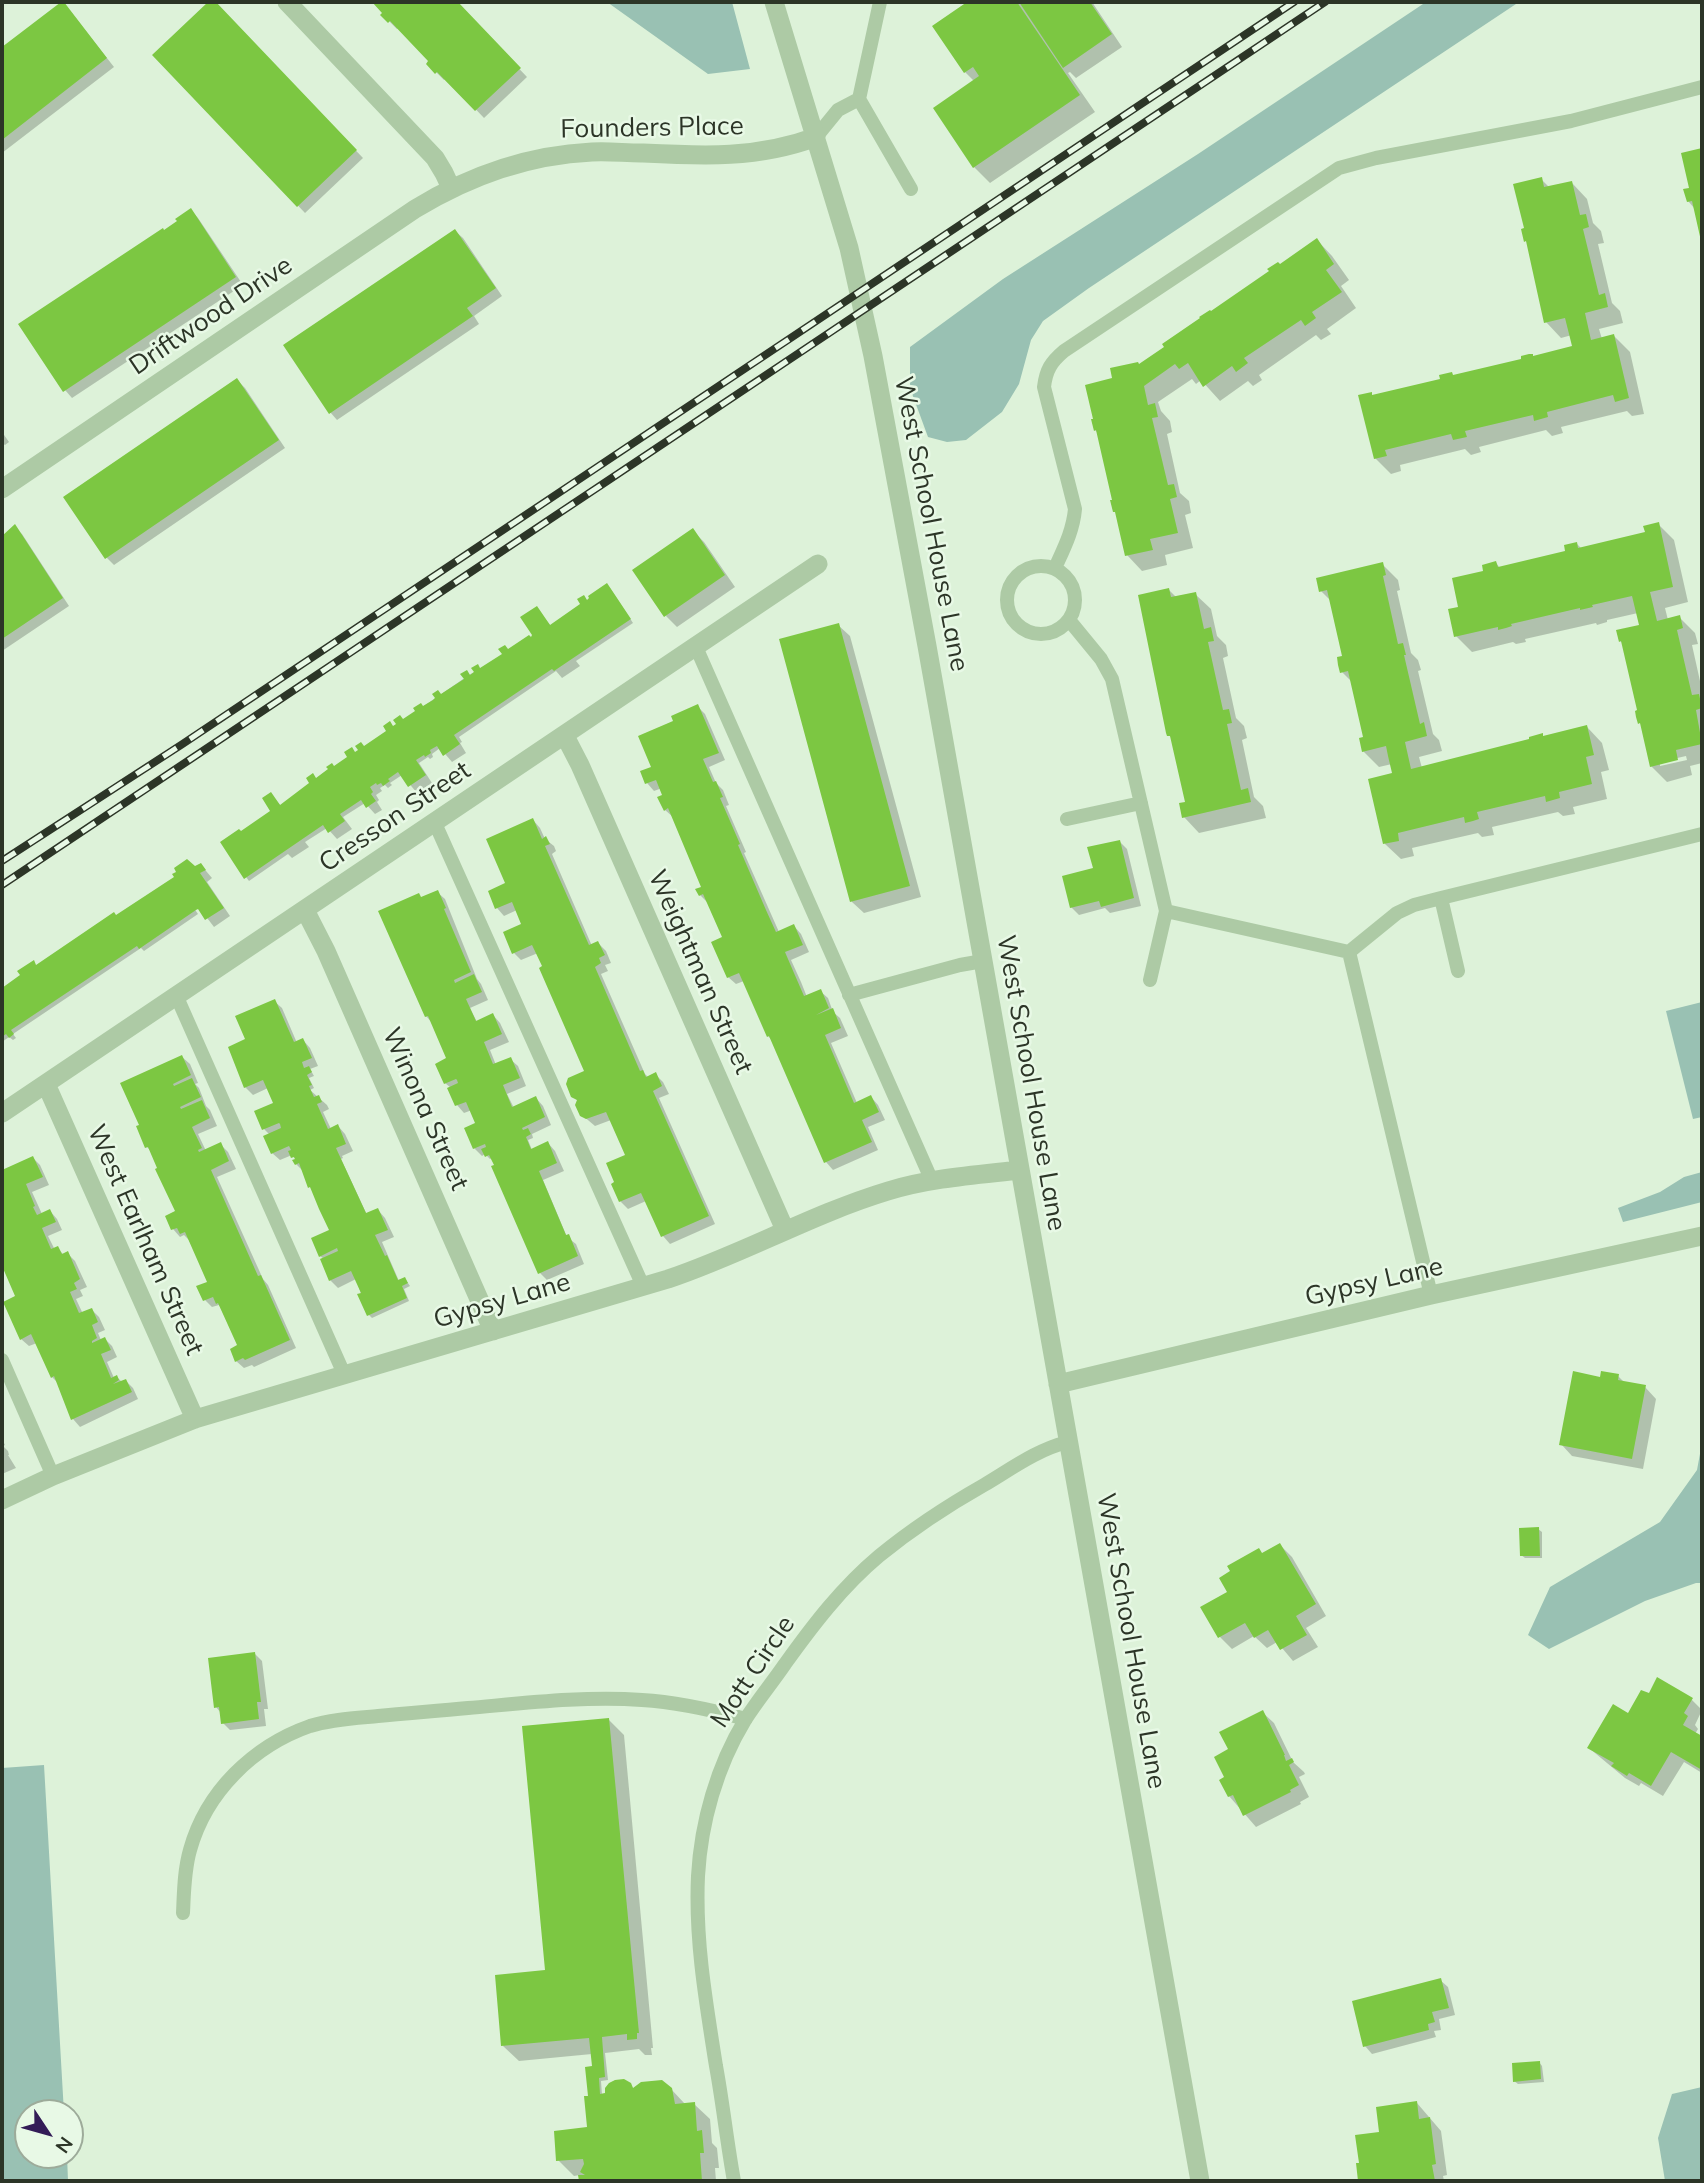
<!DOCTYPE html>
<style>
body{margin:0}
#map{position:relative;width:1704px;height:2183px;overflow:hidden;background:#ddf2d9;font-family:Mulish,sans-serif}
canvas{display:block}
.frame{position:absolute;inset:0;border:4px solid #2c3527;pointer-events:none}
.north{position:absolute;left:14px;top:2099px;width:70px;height:70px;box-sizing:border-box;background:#e8f9e6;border:2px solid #9dab9a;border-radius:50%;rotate:126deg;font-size:19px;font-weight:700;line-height:28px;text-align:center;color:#2c3527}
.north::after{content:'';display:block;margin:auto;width:24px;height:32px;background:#331c57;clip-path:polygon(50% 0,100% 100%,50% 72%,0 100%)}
</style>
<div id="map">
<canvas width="1704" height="2183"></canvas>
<div class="frame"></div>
<div class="north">N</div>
</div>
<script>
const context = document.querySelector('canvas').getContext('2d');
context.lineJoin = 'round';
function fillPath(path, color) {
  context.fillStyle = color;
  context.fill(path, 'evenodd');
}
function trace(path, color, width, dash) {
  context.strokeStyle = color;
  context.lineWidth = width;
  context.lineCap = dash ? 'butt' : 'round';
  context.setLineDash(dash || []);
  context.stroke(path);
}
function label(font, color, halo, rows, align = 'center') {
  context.font = font + ' Mulish,sans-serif';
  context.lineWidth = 5;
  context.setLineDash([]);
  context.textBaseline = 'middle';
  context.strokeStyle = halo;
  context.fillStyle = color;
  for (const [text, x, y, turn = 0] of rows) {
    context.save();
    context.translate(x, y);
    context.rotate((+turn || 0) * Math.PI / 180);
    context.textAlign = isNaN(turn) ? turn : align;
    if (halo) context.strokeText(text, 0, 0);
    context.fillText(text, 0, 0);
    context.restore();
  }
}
const green = new Path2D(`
 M607 2H732L750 69 708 74Z
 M1426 2H1519L1089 288 1043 321 1031 340 1019 384 1002 412 966 440 947 442 928 437 910 388V347L1003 279 1198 154Z
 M1702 1002V1117L1693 1119 1666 1011Z
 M1702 1172V1202L1623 1222 1618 1208 1660 1192 1684 1177Z
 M1702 1443V1583H1696L1645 1601 1549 1649 1528 1635 1550 1587 1660 1522 1697 1470Z
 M44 1765 64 2113H28V2155H67L68 2181H2V1768Z
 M1702 2087V2181H1665L1658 2138 1672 2094Z`);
const shadow = new Path2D(`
 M63 2 114 67 2 153V50Z
 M211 2H214L363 158 305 213 155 55Z
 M374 2H456L527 77 484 118 446 78 444 80 428 64 431 61 398 28 397 29 383 15 385 13Z
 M970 2H1092L1122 47 1076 78 1070 72 1068 73 1095 112 990 183 974 167 935 109 975 82 965 72 934 26Z
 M1702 150V238L1695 209 1688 201 1691 189 1683 155Z
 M1541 179 1550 188 1572 183 1587 199 1593 223 1601 231 1604 243 1598 244 1612 303 1620 311 1623 323 1599 329 1602 339 1614 336 1630 352 1644 414 1632 416 1627 411 1561 427 1563 433 1552 436 1546 430 1479 447 1481 452 1471 455 1465 449 1400 465 1401 471 1391 474 1375 458 1371 394 1373 396 1575 347 1572 335 1561 338 1546 322 1529 244 1526 241V230Z
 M191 210 198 218 243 285 72 398 65 390 165 232Z
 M455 231 463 238 502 296 474 316 479 324 337 420 330 412Z
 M1317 240 1332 256 1349 280 1341 286 1356 308 1327 329 1331 334 1321 340 1316 335 1259 375 1262 380 1253 386 1248 381 1220 401 1201 380 1196 384 1192 379 1158 402 1161 411 1170 421 1172 432 1167 434 1180 493 1189 501 1191 513 1185 515 1193 548 1165 555 1167 565 1142 571 1127 555 1098 433 1095 430 1114 380 1139 366 1211 313Z
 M237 380 245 388 285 448 114 565 106 557Z
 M2 432 9 442 5 445 2 443Z
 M1658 524 1674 540 1688 602 1665 608 1668 620 1679 617 1695 633 1698 644 1692 645 1702 690V763L1690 766 1692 775 1667 782 1651 766 1642 725 1640 723 1639 711 1624 644 1620 641 1641 626 1638 613 1607 620V622L1597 625 1596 623 1525 639 1526 642 1516 644 1513 642 1472 652 1456 636 1461 608 1485 572 1496 563 1500 568 1567 552 1577 544 1582 549 1647 534ZM1686 756 1687 760 1660 766V762Z
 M14 527 22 534 69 606 2 651V538L13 531Z
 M692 530 704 542 735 587 677 627 666 616Z
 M1382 564 1398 580 1400 590 1397 591 1411 653 1418 660 1421 670 1418 671 1433 734 1439 740 1442 751 1419 757 1422 768 1587 727 1602 743 1609 770 1601 772 1607 799 1573 807 1575 814 1563 816 1558 812 1492 827 1494 835 1482 837 1478 833 1412 848 1414 856 1401 859 1385 844 1394 774 1392 764 1379 767 1363 751 1366 739 1353 683 1342 672 1344 657 1331 601 1321 591Z
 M610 588 633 623 576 661 580 666 562 678 556 671 459 737 462 742 460 743 466 753 452 762 440 748 432 754 433 757 430 759 428 757 419 763 432 783 417 793 402 775 390 783 392 785 388 788 385 785 380 788 382 791 376 795 379 800 377 802 382 810 375 814 365 803 343 817 352 829 337 839 327 828 305 842 309 847 292 858 288 854 249 881 246 877 241 833 273 811 271 794 281 806 317 779 469 675 531 639 535 636 536 608 551 626Z
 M1169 590 1177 598 1195 594 1211 609 1217 636 1226 645 1228 656 1223 658 1236 718 1244 726 1247 738 1242 740 1254 797 1263 806 1266 818 1199 833 1184 817 1187 803 1173 740 1169 735Z
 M838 625 850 636 921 897 864 913 852 902 781 641Z
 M697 706 705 714 725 760 709 767 716 783 723 790 729 805 726 806 746 852 744 853 779 932 794 926 801 934 809 952 791 960 801 982 807 997 820 991 828 998 833 1012 840 1018 848 1036 831 1043 857 1103 871 1097 878 1105 885 1120 868 1127 878 1150 833 1170 826 1162 773 1041 768 1036 744 981 736 984 728 977 725 938 708 903 700 895 703 888 673 817 665 810V795L662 788 654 791 647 783 675 722Z
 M533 820 540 828 545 839 554 846 556 851 552 854 592 946 598 943 606 951 611 963 605 965 608 971 601 974 645 1074 649 1078 656 1075 663 1082 669 1094 659 1098 715 1224 670 1244 663 1236 646 1201 628 1209 620 1201 627 1155 611 1120 595 1126 582 1115 578 1101 573 1096 586 1072 544 967 538 953 521 960 514 953 524 925 517 910 504 916 497 908Z
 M1119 841 1127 849 1141 906 1110 913 1105 908 1079 915 1071 907 1095 869Z
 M201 865 212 878 207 882 230 916 214 927 188 893 185 895 198 914 144 951 141 948 13 1034 16 1038 13 1040 9 1037 2 1042V990Z
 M437 892 445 899 477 979 481 984 488 1000 470 1008 477 1022 493 1015 500 1023 509 1042 490 1050 496 1065 510 1059 518 1066 526 1086 507 1094 514 1108 536 1098 543 1106 551 1125 532 1134 533 1138 528 1140 532 1150 548 1143 555 1151 564 1171 543 1180 567 1237 576 1244 584 1264 547 1280 540 1273 497 1166 492 1158 490 1159 485 1154 482 1156 474 1148 477 1124 472 1110 464 1113 457 1105 449 1089 451 1088 445 1083 448 1059 433 1024 426 1016 422 898Z
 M274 1001 282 1008 297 1043 303 1040 310 1048 318 1066 310 1069 314 1076 309 1078 314 1088 310 1090 327 1105 329 1109 323 1112 331 1129 338 1126 345 1134 353 1151 342 1156 343 1158 341 1159 367 1215 378 1210 385 1218 394 1237 382 1242 399 1281 405 1279 410 1286 404 1289 409 1301 372 1318 368 1314 356 1279 338 1288 330 1280 324 1259 320 1256 331 1231 303 1171 296 1164V1160L292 1155 280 1160 272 1153 270 1135 264 1129 275 1103 268 1088 253 1095 245 1087 247 1040Z
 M182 1057 190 1064 198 1083 195 1084 199 1088 206 1106 210 1110 217 1126 198 1134 206 1151 220 1144 228 1152 236 1169 217 1177 263 1279 268 1285 296 1348 254 1367 252 1365 244 1368 236 1361 240 1346 219 1305 212 1307 205 1300 209 1283 189 1240 184 1235 180 1237 173 1229 177 1212 152 1152 147 1147Z
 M33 1158 40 1165 49 1185 32 1192 42 1214 50 1211 57 1219 62 1230 48 1236 55 1250 58 1249 64 1255 67 1253 75 1261 87 1287 80 1290 83 1296 76 1299 83 1314 92 1310 99 1317 105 1330 98 1333 101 1340 105 1339 112 1346 117 1357 107 1362 114 1378 117 1377 122 1382 126 1381 133 1388 138 1399 80 1427 73 1419 58 1383 52 1377 37 1343 29 1346 21 1339 17 1297 2 1261V1172Z
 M1618 1376 1625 1383 1645 1387 1656 1399 1643 1469 1572 1456 1561 1444 1602 1379Z
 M2 1439 5 1445 3 1446 8 1451 9 1455H8L16 1468 2 1474Z
 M1538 1529 1542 1532V1558H1525L1521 1555Z
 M1280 1545 1292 1557 1326 1616 1306 1628 1318 1647 1293 1661 1277 1642 1267 1648 1254 1636 1232 1649 1220 1637 1203 1608 1230 1592 1263 1555Z
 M254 1653 262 1661 268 1709H264L266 1726 230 1730 223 1723 221 1713 216 1707Z
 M1692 1700 1702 1710 1695 1725 1698 1729 1695 1734 1702 1738V1773L1684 1762 1663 1796 1641 1783 1639 1786 1625 1778 1589 1748 1629 1716Z
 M1262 1712 1274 1723 1293 1762 1304 1772 1305 1774 1299 1777 1309 1797 1300 1802 1301 1804 1256 1827 1229 1796 1226 1778 1230 1750Z
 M609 1720 624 1735 653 2048H651L652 2055H645L639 2049 605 2053 608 2080 601 2081 602 2095 630 2085 635 2090 671 2089 685 2104H694L710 2119 712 2143 717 2148 719 2168H715L716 2181H580V2175L574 2176 558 2160 589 2129 590 2097 594 2068 592 2054 519 2061 503 2046 547 1971Z
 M1440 1980 1448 1987 1455 2015 1439 2019 1441 2030 1434 2031 1436 2037 1372 2054 1365 2046Z
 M1539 2062 1542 2066 1544 2082 1518 2084 1514 2081Z
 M1417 2103 1441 2131 1447 2175 1443 2176 1444 2181H1360L1358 2165 1361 2164 1381 2133Z`);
const building = new Path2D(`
 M61 2H64L107 58 2 140V47Z
 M208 2H216L357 150 297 207 152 55Z
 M372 2H458L521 68 475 111 437 72 435 74 426 64 428 61 390 21 388 23 380 15 382 13Z
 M967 2H1017L1080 95 973 168 933 108 979 76 973 67 964 73 932 26Z
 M1019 2H1090L1112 34 1063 68Z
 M1702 148V241H1701L1692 201 1687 202 1683 189 1689 188 1681 153Z
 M1542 177 1544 187 1572 181 1580 215 1586 214 1589 227 1583 229 1599 295 1605 293 1608 307 1585 313 1591 340 1614 334 1629 398 1615 402 1613 395 1547 412 1548 417 1534 421 1533 415 1465 431 1467 437 1453 440 1451 434 1385 450 1387 456 1374 459 1358 395 1372 392V395L1440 379 1439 375 1452 372 1453 375 1521 359V356L1529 354H1533V356L1572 346 1565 318 1544 323 1526 241 1524 242 1521 229 1524 228 1513 184Z
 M191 208 236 277 63 392 18 324 163 228 164 230 177 221 175 219Z
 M455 229 496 288 467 308 473 316 329 414 283 345Z
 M1317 238 1334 264 1326 270 1342 292 1312 312 1316 318 1305 326 1301 320 1244 358 1248 363 1236 372 1232 366 1203 387 1188 363 1179 369 1175 364 1144 386 1148 405 1155 403 1158 417 1152 418 1168 485 1174 484 1177 497 1170 499 1178 533 1150 539 1153 550 1125 556 1115 512H1113L1110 500H1112L1096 430 1094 431 1091 419H1093L1085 385 1112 378 1110 368 1138 362 1139 364 1164 347 1162 344 1200 318 1199 317 1210 310 1211 311 1269 271 1267 269 1278 262 1280 264Z
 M237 378 279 440 105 559 63 497Z
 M1659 522 1673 587 1650 592 1657 621 1680 615 1683 628 1677 630 1692 695 1699 694 1702 708 1696 710 1702 744 1676 750 1678 760 1650 767 1640 723 1638 724 1636 717 1635 711 1637 710 1621 641 1619 642 1616 630 1639 625 1632 596 1592 605 1593 607 1580 610V608L1511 624 1512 626 1506 628 1498 630V627L1454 637 1448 609 1458 607 1452 578 1483 571 1482 565 1496 561 1498 567 1565 551 1564 545 1577 542 1578 548 1645 532 1643 526Z
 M15 524 63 598 2 639V536Z
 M693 528 725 575 664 617 632 570Z
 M1383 562 1386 575 1383 576 1398 644 1403 643 1406 655H1404L1420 724 1424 722 1427 736 1405 742 1411 769 1529 739V737L1543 733V736L1587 725 1594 755 1586 757 1592 784 1559 792 1560 798 1546 802 1545 796 1477 812 1479 819 1473 821 1465 823 1464 817 1398 833 1399 841 1383 844 1368 779 1392 773 1388 756 1386 746 1362 752 1359 738 1363 737 1348 671 1340 673 1338 665 1337 657 1342 656 1327 590 1319 592 1316 578Z
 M607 583 631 619 554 671 552 669 454 735 460 744 443 756 437 746 430 750 431 753 425 757 424 755 416 760 426 775 408 787 398 772 388 779 390 781 383 786 381 783 377 785 376 783 370 787 373 792 371 794 376 801 366 808 361 800 340 814 345 821 328 833 323 825 244 879 220 842 239 829 241 831 270 811 262 798 271 792 280 805 309 783 306 778 313 773 316 778 328 769 326 767 332 763 334 766 347 757 344 752 352 747 355 752 358 750 355 746 361 742 364 746 386 731 383 726 390 721 393 726 396 724 393 720 400 715 403 719 415 711 413 708 421 703 423 706 433 700 435 698 432 694 438 690 441 694 464 679 460 674 467 670 470 675 474 672 471 668 478 664 480 668 502 654 498 649 505 645 508 649 529 635 531 637 532 635 520 617 537 606 550 625 580 604 577 599 584 595 587 600 589 598 588 596Z
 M1169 588 1171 597 1196 592 1204 629 1211 627 1214 641 1208 642 1223 710 1229 709 1232 723 1227 724 1241 790 1248 788 1251 802 1182 818 1179 803 1185 802 1170 736H1167L1166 733 1138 595Z
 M839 623 910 886 850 902 779 639Z
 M698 704 719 753 703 759 713 782 716 781 723 797 720 798 740 844 738 845 766 910 776 932 794 924 803 945 785 952 794 973 804 996 821 989 829 1008 816 1015 833 1008 841 1028 825 1035 854 1103 871 1095 879 1112 862 1120 872 1142 824 1163 769 1036 767 1037 739 973 727 978 711 942 722 937 703 894 699 896 695 889 701 887 668 808 664 811 657 797 662 795 656 780 645 784 640 771 651 767 638 736 673 721 671 716Z
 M533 818 542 839 546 836 550 844 545 846 589 945 598 941 605 955 599 958 601 963 595 967 640 1071 643 1070 646 1077 656 1072 662 1086 653 1091 709 1216 661 1237 641 1193 619 1202 611 1184 614 1182 606 1163 625 1155 606 1112 586 1119 580 1116 575 1105 577 1100 571 1097 566 1084 568 1078 584 1071 539 968 542 966 532 945 512 954 503 932 521 924 512 902 495 909 488 891 505 883 486 839Z
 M1120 840 1134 898 1101 907 1099 901 1070 908 1062 876 1093 868 1087 847Z
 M187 859 195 866 201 863 206 870 200 873 224 908 205 920 198 909 196 910 139 949 137 946 11 1030 14 1034 9 1038 6 1034 2 1037V988L20 975 17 971 34 960 36 965 114 912 116 915 174 877 172 874 176 872 174 868Z
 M438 890 446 908 444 909 471 972 454 980 455 983 474 974 482 992 466 999 476 1021 493 1013 502 1034 484 1042 493 1064 511 1057 520 1078 503 1085 512 1107 536 1096 545 1117 522 1128 523 1130 528 1128 531 1134 526 1137 531 1149 548 1141 557 1163 539 1171 566 1235 569 1234 578 1256 538 1274 491 1166 494 1165 489 1155 485 1157 481 1149 486 1147 485 1144 473 1149 464 1128 475 1123 466 1102 455 1106 447 1088 458 1083 457 1080 456 1079 444 1084 435 1064 446 1058 428 1016 425 1017 378 911 419 893 421 897Z
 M275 999 294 1042 303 1038 312 1058 302 1062 304 1068 309 1066 312 1072 307 1075 312 1085 309 1086 314 1097 319 1095 322 1102 317 1104 328 1129 338 1124 346 1144 336 1148 366 1213 378 1208 388 1230 375 1235 385 1256 387 1255 398 1280 405 1277 408 1283 402 1286 407 1298 367 1316 357 1294 361 1293 351 1271 329 1281 320 1259 338 1251 337 1248 319 1257 311 1238 329 1230 319 1209 310 1187 308 1188 299 1163 295 1165 292 1160 295 1159 294 1157 291 1158 288 1151 291 1150 289 1146 271 1154 263 1136 281 1128 280 1124 279 1123 262 1130 254 1111 273 1103 263 1080 244 1088 228 1047 245 1039 235 1016Z
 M182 1055 191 1075 173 1084 174 1086 192 1078 201 1097 180 1107 181 1109 202 1100 210 1118 192 1127 202 1148 198 1150 199 1152 221 1142 229 1161 211 1170 258 1276 261 1275 290 1340 245 1360 243 1358 235 1362 230 1349 237 1345 218 1303 216 1304 213 1297 203 1301 196 1286 207 1282 185 1232 180 1234 177 1228 171 1230 165 1216 175 1211 155 1169 157 1168 148 1147 145 1148 136 1126 139 1125 120 1083Z
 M33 1156 43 1177 26 1184 35 1206 33 1207 37 1215 50 1209 56 1222 42 1228 51 1249 58 1246 62 1254 68 1251 80 1279 74 1283 77 1289 70 1292 79 1313 92 1308 98 1322 92 1325 97 1338 92 1341V1343L105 1337 111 1350 101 1354 111 1378 117 1375 119 1380 113 1384 126 1379 132 1392 71 1420 54 1376 51 1378 31 1334 20 1340 3 1302 15 1296 2 1266V1170Z
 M1573 1371 1600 1377 1601 1371 1619 1374 1618 1380 1646 1385 1632 1459 1559 1445Z
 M1539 1527 1540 1556H1520L1519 1528Z
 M1280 1543 1316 1604 1296 1616 1307 1635 1280 1650 1268 1630 1254 1638 1245 1623 1218 1638 1200 1607 1227 1592 1219 1578 1230 1571 1227 1566 1259 1548 1262 1553Z
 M255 1652 261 1702H257L259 1719 221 1724 219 1707 214 1708 208 1658Z
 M1657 1677 1693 1698 1684 1713 1688 1716 1683 1725 1702 1736V1770L1671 1752 1651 1786 1629 1773 1627 1776 1611 1766 1614 1763 1587 1748 1613 1704 1628 1713 1641 1690 1649 1693Z
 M1263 1710 1285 1755H1284L1286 1761 1292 1758 1294 1762 1289 1765 1299 1785 1290 1790 1291 1792 1243 1816 1233 1795 1228 1797 1219 1780 1224 1777 1214 1757 1228 1749 1219 1732Z
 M609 1718 639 2033H637V2039L627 2040V2034L602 2037 605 2077 599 2078 600 2094 605 2093V2088L609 2083 615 2080 624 2079 631 2083 633 2088 641 2082 662 2080 672 2088 675 2104 695 2102 697 2131 702 2130 704 2153H700L702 2181H579L578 2175H585L580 2172 584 2164 583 2159 556 2161 554 2131 587 2127 584 2096H588L585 2067 592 2066 589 2038 501 2046 495 1975 545 1970 522 1726Z
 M1441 1978 1449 2008 1432 2012 1435 2022 1428 2024 1429 2030 1363 2047 1352 2001Z
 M1540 2061 1541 2079 1513 2082 1512 2063Z
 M1417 2101 1419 2119 1430 2117 1436 2164 1432 2165 1435 2181H1358L1356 2163H1359L1355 2135 1379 2132 1376 2107Z`);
const service = new Path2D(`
 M859 99 911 189
 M816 137 838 110 859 99 880 2
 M1007 600a34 34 0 1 1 68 0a34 34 0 1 1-68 0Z
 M1055 568C1064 548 1073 531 1075 509L1044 387C1046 370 1051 362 1064 351L1339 168 1376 158 1571 121 1702 87
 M1069 620 1101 659 1112 679 1166 911
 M696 647 932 1181
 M1067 819 1141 803
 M434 821 643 1286
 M1349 952 1431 1295
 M1458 971 1441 898 1702 834
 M1150 980 1166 911 1349 952 1397 913 1414 905 1441 898
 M176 995 344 1374
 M849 995 960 965 983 961
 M2 1360 53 1476
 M183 1913C184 1893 184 1871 190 1850 206 1792 253 1746 310 1726 332 1719 356 1718 378 1716 408 1713 438 1711 468 1708 526 1703 584 1696 642 1700 678 1702 712 1710 746 1719
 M734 2181C727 2143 723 2104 716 2066 706 2003 695 1940 698 1876 701 1822 717 1766 745 1720 757 1701 772 1683 785 1664 813 1625 842 1587 879 1556 912 1529 947 1506 984 1485 1011 1469 1038 1449 1068 1442`);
const minor = new Path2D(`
 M287 2 435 158 444 173 451 188
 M774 2 849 248 873 356 927 646 1200 2181
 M2 489 415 209C469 176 529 155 592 152 608 151 625 153 641 153 702 156 757 159 816 137
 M565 736 580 765 785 1230
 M305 910 326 951 493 1331
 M46 1084 195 1419
 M2 1113 818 564
 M1058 1384 1431 1295 1702 1236
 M2 1500 53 1476 195 1419 668 1279C743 1254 812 1214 888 1191 930 1178 976 1175 1020 1170`);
const rail = new Path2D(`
 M2 861 181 745 1294 2
 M2 885 1325 2`);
const streetNames = [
 ["Founders Place",652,128,-1],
 ["Driftwood Drive",211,316,-34],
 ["West School House Lane",931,524,79],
 ["Cresson Street",395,817,-34],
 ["Weightman Street",700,972,66],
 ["West School House Lane",1031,1083,80],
 ["Winona Street",425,1109,66],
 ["West Earlham Street",145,1240,66],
 ["Gypsy Lane",1374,1282,-13],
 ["Gypsy Lane",502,1301,-16],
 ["West School House Lane",1131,1641,80],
 ["Mott Circle",753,1672,-56]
];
fillPath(green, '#99c1b3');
fillPath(shadow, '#0003');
fillPath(building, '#7cc742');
trace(service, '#adcaa5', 14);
trace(minor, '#adcaa5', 19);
trace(rail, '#2c3527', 8);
trace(rail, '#e8f9e6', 5, [16]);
label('26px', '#2c3527', '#e8f9e6', streetNames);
</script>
